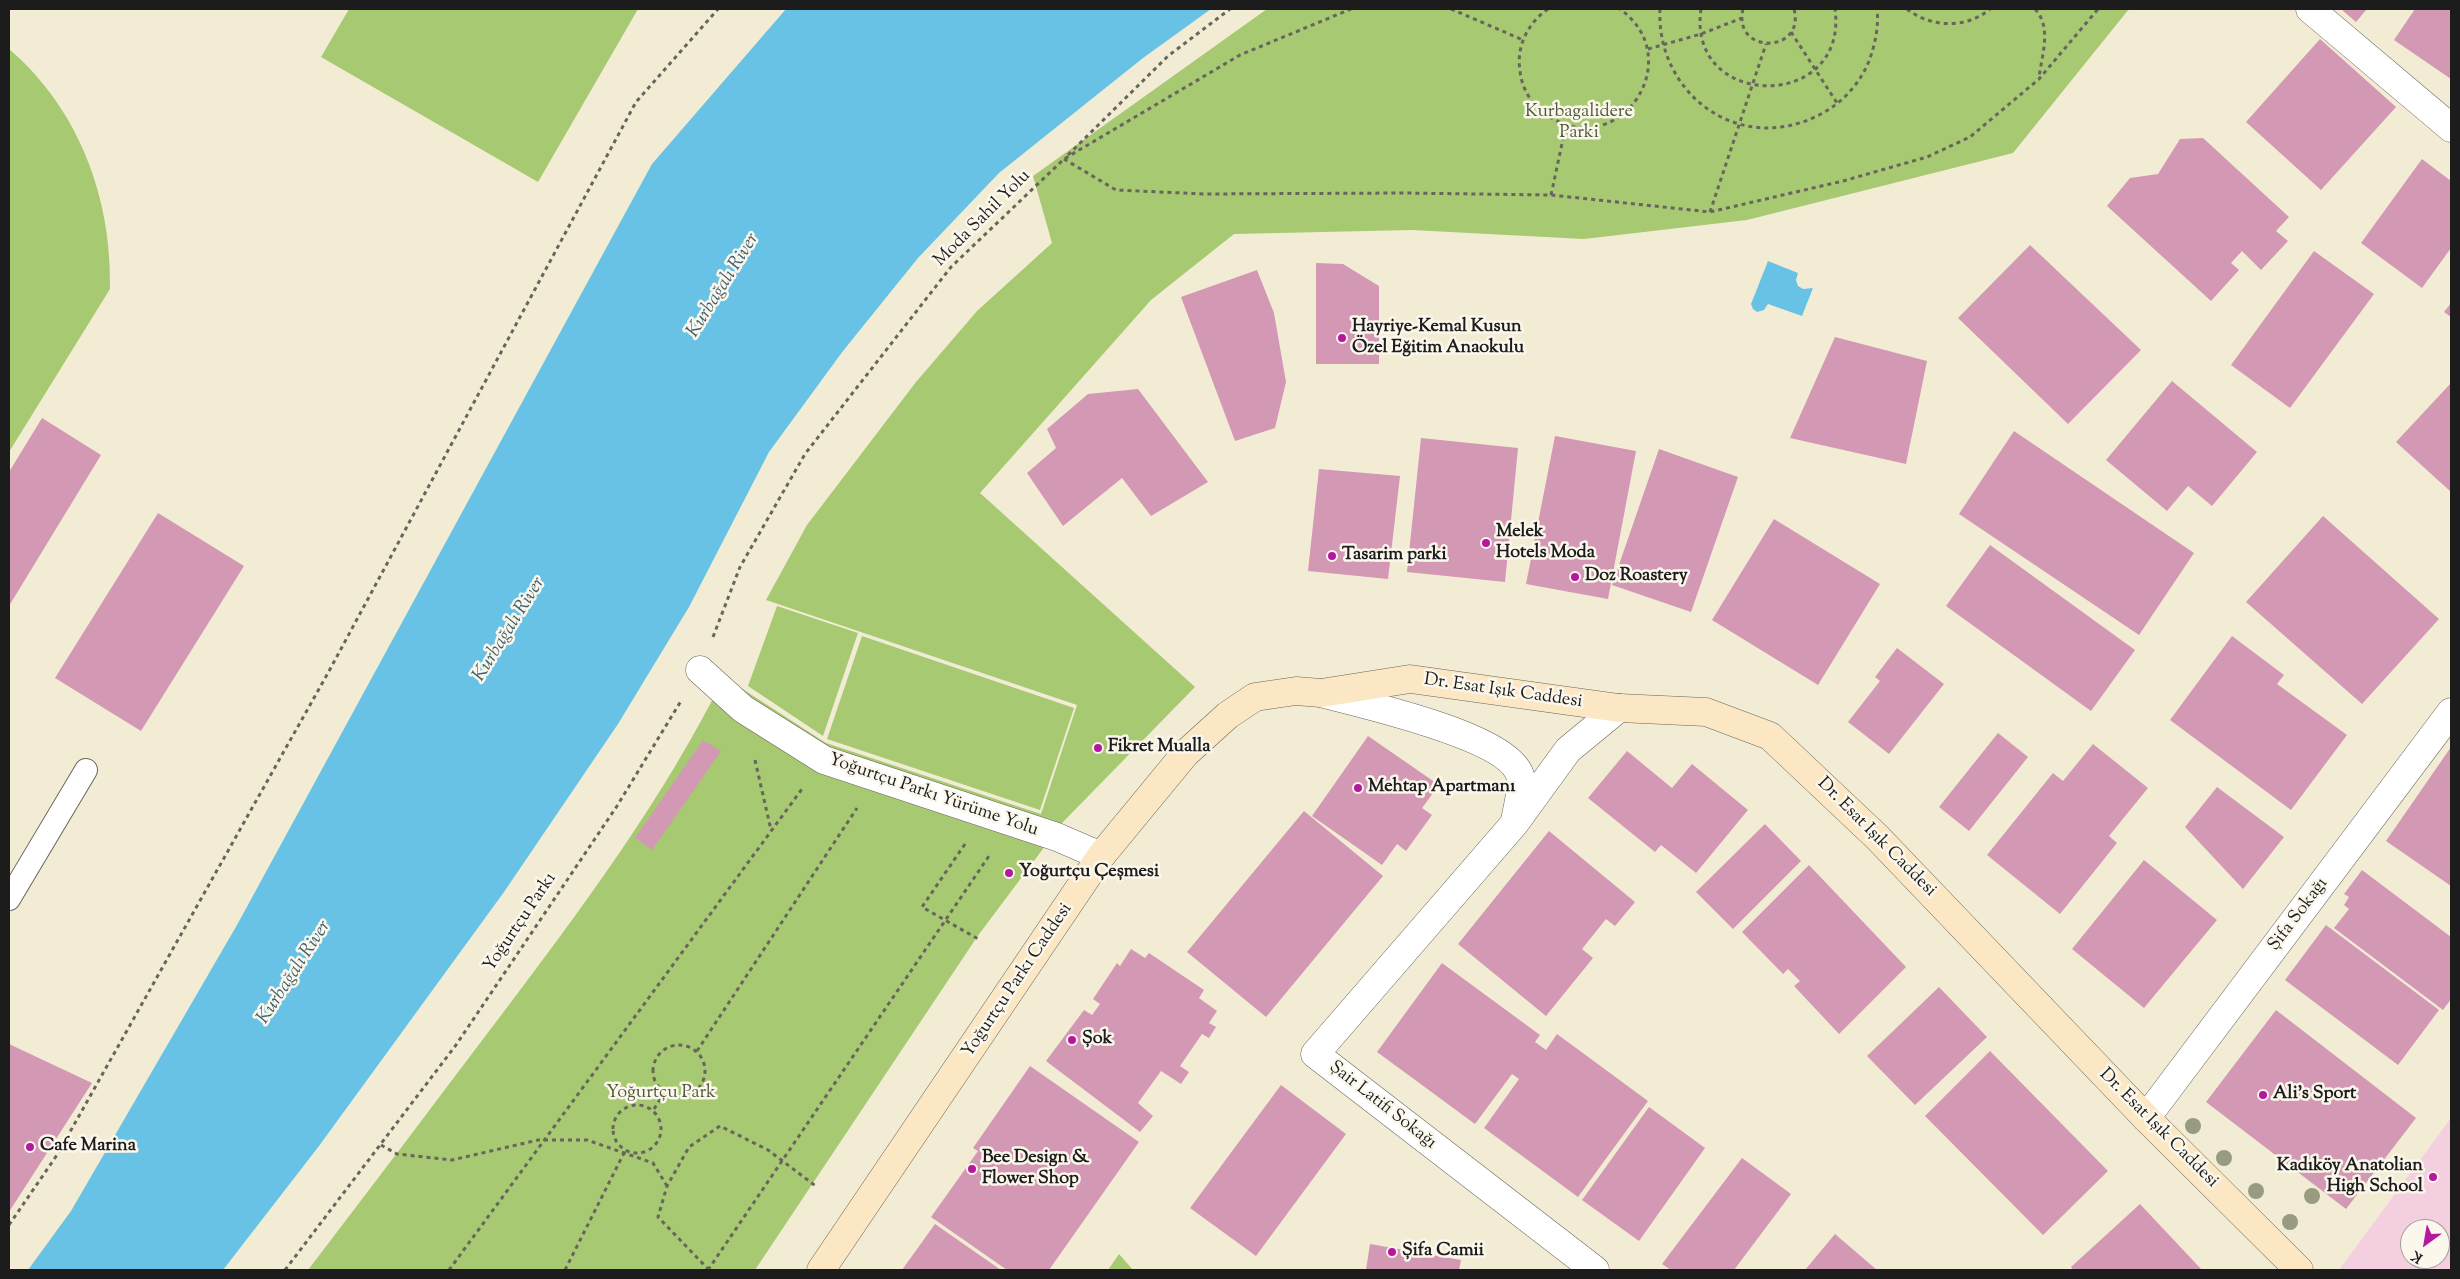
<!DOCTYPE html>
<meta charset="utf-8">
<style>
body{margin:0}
#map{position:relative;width:2460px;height:1279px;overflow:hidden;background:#f3ecd5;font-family:"Sorts Mill Goudy",serif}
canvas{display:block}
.frame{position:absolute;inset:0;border:10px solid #1c1c1c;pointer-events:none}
.north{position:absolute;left:2400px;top:1219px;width:50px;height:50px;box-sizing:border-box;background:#fbf7ec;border:1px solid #a29f99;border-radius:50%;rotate:212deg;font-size:14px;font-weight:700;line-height:20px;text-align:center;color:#1c1c1c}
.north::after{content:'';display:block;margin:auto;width:18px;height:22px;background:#b5179e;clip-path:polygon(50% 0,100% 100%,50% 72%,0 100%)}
</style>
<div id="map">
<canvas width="2460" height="1279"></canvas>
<div class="frame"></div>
<div class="north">K</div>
</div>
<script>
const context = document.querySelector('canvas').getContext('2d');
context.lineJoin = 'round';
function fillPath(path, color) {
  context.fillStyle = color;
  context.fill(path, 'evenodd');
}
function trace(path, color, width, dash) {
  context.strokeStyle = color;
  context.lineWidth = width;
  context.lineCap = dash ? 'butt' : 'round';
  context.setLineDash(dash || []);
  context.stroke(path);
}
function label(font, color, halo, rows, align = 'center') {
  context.font = font + ' "Sorts Mill Goudy",serif';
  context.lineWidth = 5;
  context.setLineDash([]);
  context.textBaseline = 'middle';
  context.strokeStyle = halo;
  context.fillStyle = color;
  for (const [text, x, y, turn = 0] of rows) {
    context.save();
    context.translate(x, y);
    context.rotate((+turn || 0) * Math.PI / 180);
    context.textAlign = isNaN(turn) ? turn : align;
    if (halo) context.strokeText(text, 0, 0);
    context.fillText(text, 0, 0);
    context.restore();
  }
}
const built = new Path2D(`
 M2451 1118V1270H2339ZM2410 1229H2440V1259H2410Z`);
const green = new Path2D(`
 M349 9H638L538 182 321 57Z
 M1267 9H2129L2013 153 1747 220 1584 239 1412 230 1234 234 1151 300 980 493 1195 687 1063 822 977 937 755 1270H308C373 1185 437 1100 502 1014 583 907 664 798 724 677L826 743 1041 814 1077 705 766 600 807 525 916 382 977 311 1052 243 1033 176Z
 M9 49C79 109 112 198 110 289L9 452Z
 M777 606 858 633 823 736 748 686Z
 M862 636 1074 708 1040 810 827 739Z
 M1119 1254 1133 1270H1108Z`);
const water = new Path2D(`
 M786 9H1211L1143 58 999 173 918 258 843 351 769 452 689 607 618 724 504 892 319 1146 223 1270H28L71 1211 237 925 652 164Z
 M1768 261 1798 273 1796 280 1798 286 1803 289 1813 288 1802 316 1768 304 1764 310 1757 312 1753 309 1751 304Z`);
const building = new Path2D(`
 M2341 9H2367L2356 22Z
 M2415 9H2451V79L2394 40Z
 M2320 39 2396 107 2321 190 2246 122Z
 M2203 138 2289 217 2276 231 2288 241 2261 270 2242 251 2231 263 2239 270 2211 301 2107 206 2130 178 2158 174 2180 139Z
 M2422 159 2451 181V248L2422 288 2361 243Z
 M2030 245 2141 350 2068 424 1958 318Z
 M2314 251 2374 294 2290 408 2231 365Z
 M1316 263 1343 264 1379 286V364H1316Z
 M1257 270 1274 313 1286 382 1275 428 1235 441 1181 297Z
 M2451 303V317L2444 312Z
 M1835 337 1927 361 1906 464 1790 438Z
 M2172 381 2257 452 2212 506 2188 486 2167 511 2106 460Z
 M2451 383V492L2396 442Z
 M1138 389 1208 482 1151 516 1122 478 1063 526 1027 473 1056 448 1047 429 1088 394Z
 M42 418 101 455 9 606V472Z
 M2014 431 2194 553 2139 635 1959 514Z
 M1555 436 1636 451 1608 599 1526 584Z
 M1421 438 1518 448 1505 582 1407 572Z
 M1659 449 1738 477 1691 612 1612 585Z
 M1319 469 1400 476 1388 579 1308 571Z
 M158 513 244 566 141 731 55 678Z
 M2323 516 2439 619 2362 704 2246 602Z
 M1774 519 1880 584 1818 685 1712 620Z
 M1990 545 2135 650 2091 711 1946 606Z
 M2232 636 2284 675 2277 684 2347 735 2291 810 2170 720Z
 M1897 648 1944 684 1889 754 1848 722 1880 681 1875 677Z
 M1998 733 2028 757 1969 831 1939 807Z
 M1368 736 1439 785 1422 808 1432 815 1406 851 1397 844 1382 865 1312 816Z
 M703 740 721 751 652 850 635 838Z
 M2093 744 2148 788 2109 836 2117 843 2060 914 1987 855 2053 773 2063 781Z
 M2451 747V886L2386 841Z
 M1627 751 1672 788 1692 764 1748 810 1696 873 1661 845 1655 852 1588 798Z
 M2217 787 2284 837 2243 889 2185 827Z
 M1304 811 1383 876 1266 1017 1187 952Z
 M1765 824 1801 861 1733 929 1696 892Z
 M1549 831 1635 902 1615 926 1606 919 1582 949 1593 958 1546 1016 1458 944Z
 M2144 860 2217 920 2144 1008 2072 949Z
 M1809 865 1906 967 1839 1034 1794 986 1800 981 1788 969 1783 974 1742 932Z
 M2362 870 2451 937V999L2443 1010 2334 928 2349 909 2344 905 2349 897 2344 894Z
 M2326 925 2439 1010 2398 1065 2285 980Z
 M1131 949 1145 958 1149 953 1204 990 1199 998 1217 1011 1209 1023 1216 1027 1209 1038 1202 1034 1180 1066 1189 1072 1181 1084 1161 1071 1138 1103 1153 1116 1140 1132 1046 1061 1084 1010 1092 1015 1100 1004 1093 999 1117 963 1120 966Z
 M1442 963 1540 1035 1535 1042 1546 1050 1557 1034 1648 1101 1578 1197 1484 1128 1519 1079 1512 1074 1475 1124 1377 1052Z
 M1939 987 1987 1037 1915 1105 1867 1056Z
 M2276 1010 2416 1118 2346 1209 2206 1102Z
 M9 1044 92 1083 9 1212Z
 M1990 1051 2108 1171 2043 1235 1925 1116Z
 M1030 1066 1139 1142 1049 1270H1007L931 1217 978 1151 973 1148Z
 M1281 1085 1346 1134 1256 1256 1190 1208Z
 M1649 1107 1705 1148 1639 1241 1582 1200Z
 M1742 1158 1791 1194 1734 1270H1671L1662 1264Z
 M2140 1204 2202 1270H2073L2071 1267Z
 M935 1224 1001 1270H902Z
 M1835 1234 1877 1270H1805Z
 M1370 1244 1461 1260 1459 1270H1366Z`);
const path = new Path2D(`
 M1451 9 1523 40
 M1548 9C1528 23 1516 46 1520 71 1522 90 1533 107 1550 117 1620 161 1689 59 1620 9
 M1660 9C1656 92 1736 154 1815 117 1839 106 1859 86 1869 61 1875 45 1879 26 1877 9
 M1701 9C1686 111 1849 112 1835 9
 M1743 9C1732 55 1806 54 1794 9
 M1907 9C1931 28 1966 29 1990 9
 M2035 9C2052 27 2042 55 2039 77
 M1791 32 1837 103
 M1648 49 1701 34 1742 18
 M1068 155 1168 56 1230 9
 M1064 159 1116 190 1205 194 1403 193 1551 195 1710 212 1843 181 1927 157 1970 137 2039 79 2098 9
 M1551 195 1566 125
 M1710 212 1766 44
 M713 637 740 567 805 454 951 267 1064 159 1240 55 1351 9
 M755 760 771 830
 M965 844 922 907 980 940
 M653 1071a26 26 0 1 1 52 0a26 26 0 1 1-52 0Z
 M697 1051 857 808
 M613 1129a24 24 0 1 1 48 0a24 24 0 1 1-48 0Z
 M654 1109 664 1093
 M381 1145 397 1154 452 1160 538 1140H587L653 1163 667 1186
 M9 1225 57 1155 328 673 636 102 718 9
 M285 1270 456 1045 617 806 681 701
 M449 1270 802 789
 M565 1270 625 1151
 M708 1270 991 853
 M709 1270 658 1217 667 1186 689 1147 720 1126 768 1150 817 1187`);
const lane = new Path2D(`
 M9 899 86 770`);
const street = new Path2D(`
 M2310 9 2451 128
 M700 670 743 709 824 760 1057 837 1101 856
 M1321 693C1360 704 1514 736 1521 779 1522 792 1517 809 1515 821
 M2146 1118 2451 712
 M1595 1270 1315 1054 1515 823 1568 750 1619 708`);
const secondary = new Path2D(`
 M821 1270 1101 856 1185 754 1228 715 1255 697 1296 691 1321 693 1410 679 1619 708 1706 712 1770 736 1877 837 2146 1118 2299 1270`);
const trees = [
 [2193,1126],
 [2224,1158],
 [2256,1191],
 [2312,1196],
 [2290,1222]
];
const markers = [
 [1342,338,5,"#b5179e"],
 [1486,543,5,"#b5179e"],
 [1332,556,5,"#b5179e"],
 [1575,577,5,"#b5179e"],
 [1098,748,5,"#b5179e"],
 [1358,788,5,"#b5179e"],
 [1009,873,5,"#b5179e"],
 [1072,1040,5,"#b5179e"],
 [2263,1095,5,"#b5179e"],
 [30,1147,5,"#b5179e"],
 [972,1169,5,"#b5179e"],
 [2433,1177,5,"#b5179e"],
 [1392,1252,5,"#b5179e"]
];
const parkNames = [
 ["Kurbagalidere",1579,113],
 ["Parki",1579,134],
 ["Yoğurtçu Park",661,1094]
];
const streetNames = [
 ["Moda Sahil Yolu",983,219,-45],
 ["Dr. Esat Işık Caddesi",1503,692,8],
 ["Yoğurtçu Parkı Yürüme Yolu",933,796,19],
 ["Dr. Esat Işık Caddesi",1876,838,45],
 ["Şifa Sokağı",2299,915,-53],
 ["Yoğurtçu Parkı",521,923,-56],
 ["Yoğurtçu Parkı Caddesi",1018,981,-56],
 ["Şair Latifi Sokağı",1382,1106,38],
 ["Dr. Esat Işık Caddesi",2158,1129,45]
];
const poiNames = [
 ["Hayriye-Kemal Kusun",1352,328],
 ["Özel Eğitim Anaokulu",1352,349],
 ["Melek",1496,533],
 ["Hotels Moda",1496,554],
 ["Tasarim parki",1342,556],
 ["Doz Roastery",1585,577],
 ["Fikret Mualla",1108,748],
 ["Mehtap Apartmanı",1368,788],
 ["Yoğurtçu Çeşmesi",1019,873],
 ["Şok",1082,1040],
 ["Ali's Sport",2273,1095],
 ["Cafe Marina",40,1147],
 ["Bee Design &",982,1159],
 ["Flower Shop",982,1180],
 ["Kadıköy Anatolian",2423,1167,"right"],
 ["High School",2423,1188,"right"],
 ["Şifa Camii",1402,1252]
];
const waterNames = [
 ["Kurbağalı River",724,286,-58],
 ["Kurbağalı River",510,630,-58],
 ["Kurbağalı River",295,973,-57]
];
fillPath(built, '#f3cfdf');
fillPath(green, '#a7c971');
fillPath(water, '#67c2e5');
fillPath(building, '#d398b4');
trace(lane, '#67655d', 24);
trace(street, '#67655d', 29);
trace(secondary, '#67655d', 29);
trace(path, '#67655d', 3, [4, 4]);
trace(lane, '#fff', 22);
trace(street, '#fff', 28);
trace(secondary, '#fbe7c3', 28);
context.fillStyle = '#989b80';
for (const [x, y] of trees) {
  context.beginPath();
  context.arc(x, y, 8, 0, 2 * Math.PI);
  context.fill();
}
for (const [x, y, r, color] of markers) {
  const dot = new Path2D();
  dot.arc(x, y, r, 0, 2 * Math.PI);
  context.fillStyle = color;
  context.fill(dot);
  trace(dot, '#fbf7ec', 2);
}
label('18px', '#4d593a', '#fbf7ec', parkNames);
label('18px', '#1c1c1c', '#fbf7ec', streetNames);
label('bold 18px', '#1c1c1c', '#fbf7ec', poiNames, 'left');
label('italic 19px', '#3a5e6c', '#fbf7ec', waterNames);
</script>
